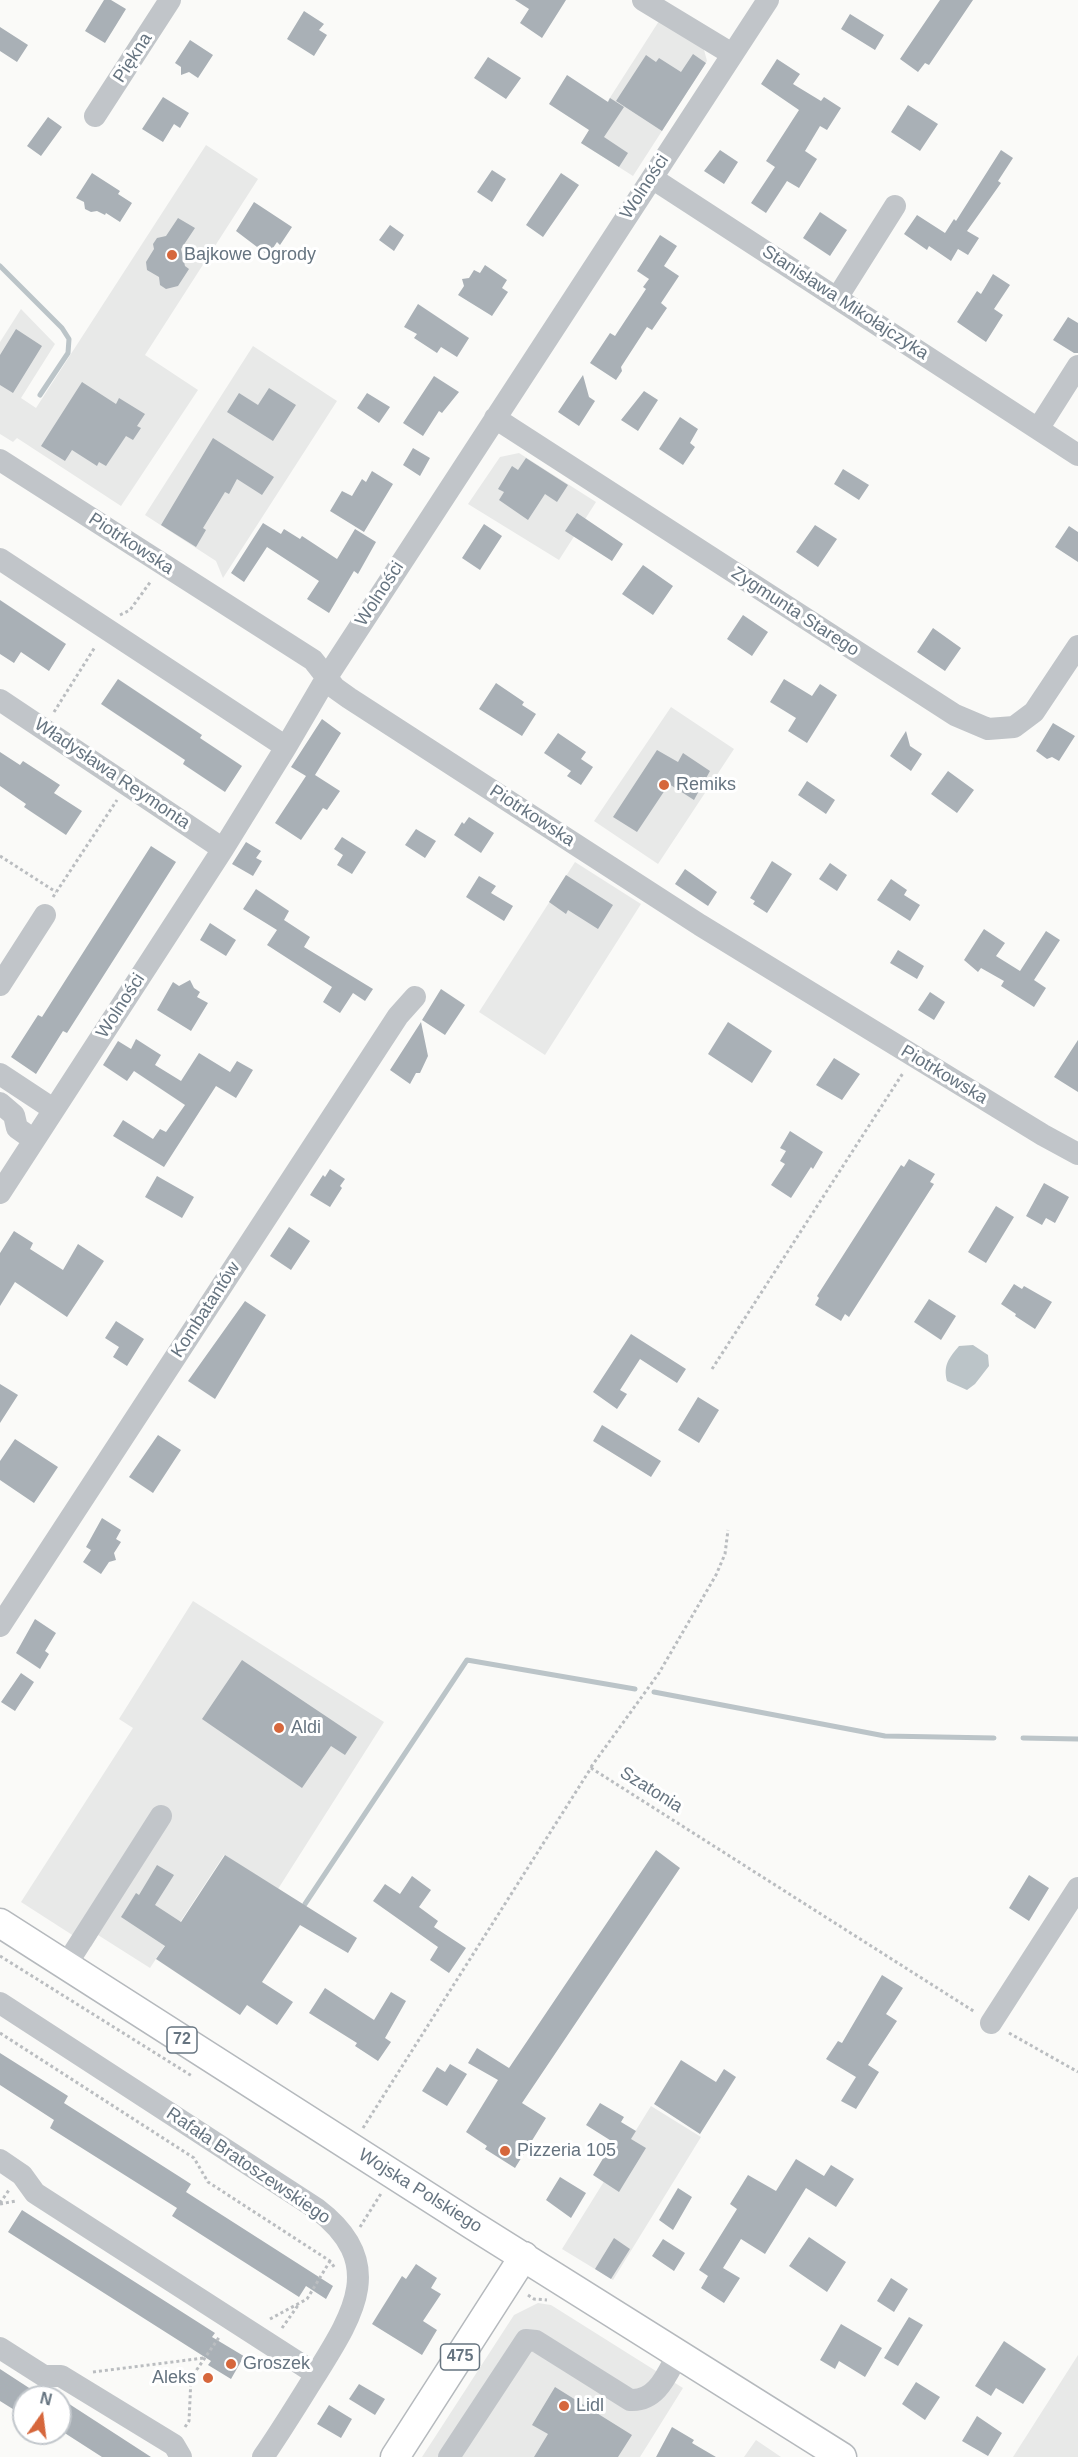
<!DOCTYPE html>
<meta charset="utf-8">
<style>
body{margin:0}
#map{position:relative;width:1078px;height:2457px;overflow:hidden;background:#fafaf8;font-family:Arial,sans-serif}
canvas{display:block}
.north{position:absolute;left:12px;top:2385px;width:60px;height:60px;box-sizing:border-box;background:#fff;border:2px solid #c2c7cc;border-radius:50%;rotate:14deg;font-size:16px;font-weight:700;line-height:24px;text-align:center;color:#667480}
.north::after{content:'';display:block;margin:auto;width:21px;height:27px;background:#d6673c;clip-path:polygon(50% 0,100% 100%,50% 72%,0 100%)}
</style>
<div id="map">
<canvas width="1078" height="2457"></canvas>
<div class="north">N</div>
</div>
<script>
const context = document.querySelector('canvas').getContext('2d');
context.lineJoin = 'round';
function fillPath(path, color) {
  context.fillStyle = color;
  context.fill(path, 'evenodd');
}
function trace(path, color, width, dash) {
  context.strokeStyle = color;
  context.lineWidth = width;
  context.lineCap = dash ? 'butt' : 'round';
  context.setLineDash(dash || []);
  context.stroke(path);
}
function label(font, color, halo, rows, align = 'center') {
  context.font = font + ' Arial,sans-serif';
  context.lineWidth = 6;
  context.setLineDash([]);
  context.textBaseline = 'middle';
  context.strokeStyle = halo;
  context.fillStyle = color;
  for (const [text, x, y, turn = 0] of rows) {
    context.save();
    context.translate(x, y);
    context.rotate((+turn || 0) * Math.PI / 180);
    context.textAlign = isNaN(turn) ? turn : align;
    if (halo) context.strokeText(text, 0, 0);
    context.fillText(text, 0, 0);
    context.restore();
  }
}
const built = new Path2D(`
 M659 21 703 46 707 61 633 176 581 143Z
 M206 145 258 179 145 355 198 390 121 506 17 438 13 442 0 434V342L21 309 55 344 21 398 36 408Z
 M253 346 337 401 223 578 216 561 145 515Z
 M519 453 596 502 559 560 468 504 500 457Z
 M671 707 734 749 658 864 594 821Z
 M575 862 641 904 545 1055 479 1012Z
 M193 1601 384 1722 278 1889 224 1855 150 1968 98 1935 91 1947 21 1902 133 1728 119 1719Z
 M651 2106 701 2137 613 2280 562 2249Z
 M538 2303 551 2305 683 2388 640 2457H422L514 2315Z
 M1078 2355V2457H1013Z
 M756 2440 781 2457H744Z`);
const water = new Path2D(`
 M973 1345 988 1355 989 1366 975 1384 967 1390 947 1381C943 1365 949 1358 959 1346Z`);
const stream = new Path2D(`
 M0 266 62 328 69 339 68 353 40 395
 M654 1692 885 1736 994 1738
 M1023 1738 1078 1739
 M305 1904 467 1660 635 1689`);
const building = new Path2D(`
 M104 0H111L126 9 105 43 85 31Z
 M515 0H566L542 38 520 23 529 9Z
 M940 0H973L929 65 925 63 918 72 900 59Z
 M304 11 324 24 319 30 327 35 314 56 287 39Z
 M850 14 884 35 875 50 841 29Z
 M0 27 28 45 17 62 0 51Z
 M190 40 213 55 198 78 189 72 181 75V67L175 63Z
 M693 54 706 63 662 131 616 101 646 55 656 62 659 58 681 72Z
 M488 57 521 78 506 99 474 78Z
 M777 59 800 74 793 84 821 101 824 97 841 108 827 130 820 126 805 151 817 159 799 188 787 181 766 213 751 203 775 167 766 161 799 110 761 84Z
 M567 75 608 102 610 98 624 107 604 137 628 153 619 167 581 143 589 130 549 104Z
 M163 97 189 113 180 128 174 124 163 142 142 129Z
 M908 105 938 124 920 151 891 132Z
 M48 117 62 127 41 156 27 146Z
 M720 150 738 162 724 184 704 171Z
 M1001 150 1013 158 998 181 1001 183 967 231 979 238 968 255 958 249 951 261 929 246 927 250 904 234 917 215 945 233 954 219 956 221Z
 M492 170 506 179 492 202 477 192Z
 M92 173 120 191 118 194 132 203 120 222 106 213 105 215 97 211 91 212 85 209 84 202 76 198Z
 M561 173 579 185 543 237 526 225Z
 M254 202 292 227 280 245 277 242 271 251 265 253 236 231Z
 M820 212 847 230 830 256 803 238Z
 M178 218 195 228 181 249 185 266 189 269 178 286 166 289 160 285 159 277 147 270 146 262 154 249 153 244 157 238 166 236Z
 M390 225 404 235 394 251 379 240Z
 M660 235 677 246 664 266 679 276 661 303 667 308 652 330 647 327 621 367 622 371 616 380 590 363 610 333 615 336 646 289 643 287 649 279 637 271Z
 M485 265 507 280 502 288 508 292 492 316 458 295 464 286 462 279 469 278 474 270 480 273Z
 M993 274 1010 285 994 309 1003 315 986 342 957 322 977 291 981 294Z
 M418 304 469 338 457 357 441 347 437 353 414 338 417 334 404 327Z
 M1068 317 1078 323V353H1074L1053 340Z
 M16 329 42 346 13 393 0 385V355Z
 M583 375 589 397 595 401 579 426 558 412Z
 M434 376 459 392 442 413 439 411 423 436 403 423Z
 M82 382 116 404 119 398 145 414 137 426 141 428 133 440 126 436 106 466 99 462 97 466 72 450 65 461 41 446Z
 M269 388 296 405 273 441 227 412 239 393 258 405Z
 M644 391 658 400 638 431 621 420Z
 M367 393 390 407 379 423 357 408Z
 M680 417 698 429 690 443 695 447 683 465 659 449Z
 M213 438 274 477 262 495 237 479 229 494 225 492 203 528 206 530 196 547 161 525Z
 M413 448 430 458 420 476 403 465Z
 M526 458 568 485 557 502 545 494 528 520 499 500 504 492 498 489 512 466 518 470Z
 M843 469 869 485 859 500 834 484Z
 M372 471 393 484 364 532 330 511 342 491 352 496 362 479 366 482Z
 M577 513 623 544 612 561 565 531Z
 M263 523 281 534 284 529 300 539 302 536 337 559 355 529 376 542 358 574 354 571 329 613 307 599 319 581 267 547 244 582 231 573Z
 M484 524 502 536 480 570 462 558Z
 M815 525 837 539 818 567 796 552Z
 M1069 526 1078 532V562L1055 547Z
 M643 565 673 586 653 615 622 594Z
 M0 600 66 644 49 671 21 652 14 663 0 654Z
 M743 615 768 632 752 656 727 639Z
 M933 628 961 648 945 671 917 652Z
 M118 679 202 735 200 738 242 766 225 792 183 764 185 760 101 704Z
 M784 679 812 696 820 684 837 695 807 743 788 731 796 718 770 702Z
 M496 683 524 702 522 705 536 714 522 736 479 709Z
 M322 719 341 733 315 775 340 791 327 810 323 808 301 840 275 823 306 776 291 767Z
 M1053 723 1075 736 1059 761 1052 757 1047 759 1036 751Z
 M906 731 910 746 922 754 911 771 890 756Z
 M558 733 586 752 581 759 593 767 581 785 567 776 571 771 544 753Z
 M657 750 678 762 683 753 710 771 694 800 669 784 637 832 613 817Z
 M0 752 20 765 23 761 60 785 54 793 82 811 66 835 24 807 26 804 0 786Z
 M948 771 974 790 957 813 931 794Z
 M807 781 835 800 826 814 798 795Z
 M469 817 494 833 481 853 454 835 462 822 464 824Z
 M416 829 436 841 425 858 405 845Z
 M342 837 366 852 352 874 337 865 343 855 334 849Z
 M246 842 261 851 256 858 262 861 253 876 232 864Z
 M151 846 176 862 67 1033 63 1031 36 1074 11 1057 38 1015 42 1017Z
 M772 861 792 874 767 913 753 904 755 901 750 898Z
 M830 863 847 875 837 891 819 879Z
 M685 869 717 892 708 906 675 884Z
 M566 875 613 905 598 929 568 910 566 914 549 902Z
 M479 876 496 886 491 893 513 906 504 921 466 897Z
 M891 879 907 890 904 895 920 905 910 921 877 900Z
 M256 889 289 911 284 920 310 937 304 947 373 989 365 1001 353 993 340 1013 323 1002 332 987 267 945 277 930 243 909Z
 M210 923 236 940 226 956 200 940Z
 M984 929 1005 943 996 956 1020 971 1046 931 1060 940 1034 980 1046 988 1034 1007 1001 986 1004 981 981 968 978 972 964 960Z
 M898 950 924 966 917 979 890 963Z
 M190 980 194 988 200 992 197 997 208 1003 191 1031 157 1010 173 982 179 986Z
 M441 989 465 1005 445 1035 422 1020Z
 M930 992 945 1002 934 1020 918 1010Z
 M421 1022 428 1056 420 1073H416L410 1084 390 1070Z
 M728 1022 772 1051 752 1083 708 1054Z
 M136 1039 161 1055 155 1065 181 1081 199 1053 230 1072 237 1061 253 1070 236 1098 216 1086 164 1167 113 1136 123 1120 153 1139 160 1129 166 1132 185 1105 134 1071 127 1081 103 1065 118 1041 131 1049Z
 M1078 1040V1092L1054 1077Z
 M834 1058 860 1074 842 1100 816 1085Z
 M790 1131 823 1152 813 1169 811 1167 791 1198 771 1185 785 1164 780 1161 786 1151 780 1148Z
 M909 1159 935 1174 930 1182 934 1184 849 1317 845 1314 841 1321 815 1305 819 1298 817 1296 901 1165 904 1167Z
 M330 1169 345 1179 340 1186 342 1188 330 1207 310 1195 323 1175 325 1177Z
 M157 1176 194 1197 182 1218 145 1197Z
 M1044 1183 1069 1197 1055 1223 1046 1218 1042 1225 1026 1216Z
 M996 1206 1014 1217 986 1263 968 1252Z
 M289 1227 310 1241 291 1270 270 1256Z
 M14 1231 33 1243 30 1249 63 1270 78 1244 104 1261 67 1317 15 1282 0 1306V1253Z
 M1014 1284 1022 1289 1024 1286 1052 1302 1035 1329 1015 1316 1016 1314 1001 1304Z
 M929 1299 956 1316 941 1340 914 1322Z
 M245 1301 266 1315 215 1399 188 1381Z
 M116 1321 144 1339 127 1366 113 1357 119 1347 105 1338Z
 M631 1334 686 1369 677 1383 640 1359 620 1390 627 1394 617 1409 593 1392Z
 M0 1384 18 1395 0 1423Z
 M698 1397 719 1410 699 1443 678 1430Z
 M602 1425 661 1461 651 1477 593 1441Z
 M158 1435 181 1450 153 1493 129 1477Z
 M15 1439 58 1467 34 1503 0 1480V1461Z
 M102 1518 121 1530 116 1539 121 1542 114 1553 116 1560 109 1562 101 1574 83 1562 91 1550 86 1547Z
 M35 1619 56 1633 45 1651 49 1654 40 1669 16 1653Z
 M242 1660 357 1737 345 1755 331 1746 302 1788 202 1719Z
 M21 1673 34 1682 15 1711 1 1702Z
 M656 1850 680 1868 522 2103 546 2118 515 2168 485 2149 487 2146 466 2132 498 2080 468 2063 477 2048 509 2068Z
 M225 1855 357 1938 348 1953 300 1925 262 1982 293 2002 277 2025 247 2005 240 2015 156 1959 165 1946 121 1917 136 1893 139 1895 157 1865 174 1875 155 1905 181 1922Z
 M1029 1875 1049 1888 1029 1921 1009 1908Z
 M412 1876 431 1890 419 1907 438 1921 434 1927 466 1948 449 1973 430 1960 438 1947 373 1901 385 1884 400 1894Z
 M882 1975 903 1988 886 2014 897 2021 868 2065 879 2072 856 2109 841 2101 856 2077 826 2059 838 2041 842 2043Z
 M325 1988 374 2020 391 1992 406 2001 385 2038 391 2042 378 2061 355 2046 357 2043 309 2013Z
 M0 2053 68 2096 64 2103 191 2184 186 2192 333 2286 326 2299 306 2286 299 2297 172 2216 177 2208 50 2128 54 2120 0 2085Z
 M681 2060 716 2082 724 2069 736 2077 700 2134 654 2104Z
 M450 2064 467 2074 447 2106 422 2091 437 2067 445 2072Z
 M600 2103 624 2117 621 2122 636 2131 631 2139 646 2148 619 2192 593 2175 613 2142 586 2125Z
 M796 2159 824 2176 831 2165 854 2179 836 2207 806 2188 765 2254 741 2239 723 2268 740 2278 724 2303 701 2288 708 2276 699 2270 737 2209 730 2204 748 2175 776 2191Z
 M560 2177 586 2193 571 2218 546 2200Z
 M678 2188 692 2197 673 2230 659 2220Z
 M22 2210 215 2333 212 2337 247 2358H243L231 2379 208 2365 211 2361 8 2232Z
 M809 2237 846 2262 827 2292 789 2266Z
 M614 2238 630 2249 611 2279 595 2269Z
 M663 2239 685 2253 674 2271 652 2256Z
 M416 2264 437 2278 431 2288 441 2294 423 2321 437 2330 422 2355 372 2324 402 2276 406 2279Z
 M891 2278 908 2289 894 2312 877 2301Z
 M909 2317 923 2325 898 2366 884 2358Z
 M841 2324 882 2348 865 2377 839 2361 835 2369 820 2360Z
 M1004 2341 1046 2369 1023 2404 996 2388 991 2396 975 2386Z
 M0 2369 43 2397H24V2416L0 2401Z
 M916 2382 940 2397 925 2420 902 2404Z
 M359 2384 385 2399 375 2415 349 2399Z
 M555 2387 632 2435 618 2457H534L548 2434 532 2425Z
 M60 2398 151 2457H102L60 2430Z
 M329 2405 352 2419 341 2438 317 2424Z
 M977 2416 1002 2433 988 2456 962 2441Z
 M672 2427 694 2440 692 2443 716 2457H656Z`);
const path = new Path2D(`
 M120 615 130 610 151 581
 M54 712 95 647
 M0 856 56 892
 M53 897 117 800
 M712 1369 903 1073
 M591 1767 659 1673 716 1575 725 1554 728 1530
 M0 1956 192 2076
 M0 2033 194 2158 208 2182 330 2261 335 2268
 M1009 2033 1078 2072
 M363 2128 591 1768 975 2012
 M0 2203 9 2190
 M0 2204 16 2201
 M360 2227 382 2192
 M528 2295 534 2299 547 2300
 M270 2319 307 2299 330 2261
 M282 2328 299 2304
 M93 2372 204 2358
 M185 2427 189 2421 191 2378 220 2336`);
const minor = new Path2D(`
 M643 0 732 54
 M95 116 170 0
 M652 178 1078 455
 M837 298 895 206
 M495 418 955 715 988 729 1014 727 1034 712 1078 646
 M1038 429 1078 366
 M0 460 313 660 335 688 349 698 700 925 1043 1135 1078 1154
 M0 559 286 747
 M0 700 223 849
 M0 985 45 915
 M0 1074 53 1109
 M0 1103 14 1115 17 1128 34 1140
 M0 1193 223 849 286 747 327 677 768 0
 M0 1626 398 1016 415 997
 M66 1965 161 1816
 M0 2003 317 2209C388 2263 353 2315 315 2376 298 2403 281 2431 263 2457
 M991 2023 1078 1888
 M0 2160 22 2175 35 2193 316 2374
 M0 2348 44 2376H61L174 2445 181 2457
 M449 2457 526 2340 536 2341 630 2400C657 2402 667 2374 678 2354`);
const major = new Path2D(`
 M0 1923 474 2226 842 2457
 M395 2457 524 2256`);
const markers = [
 [172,255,6,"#d6673c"],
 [664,785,6,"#d6673c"],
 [279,1728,6,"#d6673c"],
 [505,2151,6,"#d6673c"],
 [231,2364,6,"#d6673c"],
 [208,2378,6,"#d6673c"],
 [564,2406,6,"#d6673c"]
];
const shields = [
 [182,2040,30],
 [460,2357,39]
];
const shieldNames = [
 ["72",182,2040],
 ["475",460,2357]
];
const streetNames = [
 ["Piękna",133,58,-57],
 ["Wolności",645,187,-57],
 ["Stanisława Mikołajczyka",845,303,33],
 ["Piotrkowska",131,544,33],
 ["Wolności",380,594,-57],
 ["Zygmunta Starego",795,612,33],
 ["Władysława Reymonta",112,774,34],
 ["Piotrkowska",532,816,33],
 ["Wolności",121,1006,-57],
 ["Piotrkowska",944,1075,31],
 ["Kombatantów",206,1310,-57],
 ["Szatonia",651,1790,32],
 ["Rafała Bratoszewskiego",248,2166,34],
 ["Wojska Polskiego",420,2191,32]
];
const poiNames = [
 ["Bajkowe Ogrody",184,255],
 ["Remiks",676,785],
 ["Aldi",291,1728],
 ["Pizzeria 105",517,2151],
 ["Groszek",243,2364],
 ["Aleks",196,2378,"right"],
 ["Lidl",576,2406]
];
fillPath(built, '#e8e9e8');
fillPath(water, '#bbc4c8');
trace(stream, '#bbc4c8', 5);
fillPath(building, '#a9b0b6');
trace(major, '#b5b9bd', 31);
trace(path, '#babdc0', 3, [3, 3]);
trace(minor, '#c1c5c9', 22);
trace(major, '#fff', 28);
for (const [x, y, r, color] of markers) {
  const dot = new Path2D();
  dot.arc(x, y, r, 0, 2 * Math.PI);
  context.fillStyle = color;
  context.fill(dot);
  trace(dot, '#fff', 2);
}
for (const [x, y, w] of shields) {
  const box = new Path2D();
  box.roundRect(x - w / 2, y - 13, w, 26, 4.5);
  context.fillStyle = '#fff';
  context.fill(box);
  trace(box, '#667480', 1.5);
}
label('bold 16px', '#667480', null, shieldNames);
label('18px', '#667480', '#fff', streetNames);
label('18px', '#667480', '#fff', poiNames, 'left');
</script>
